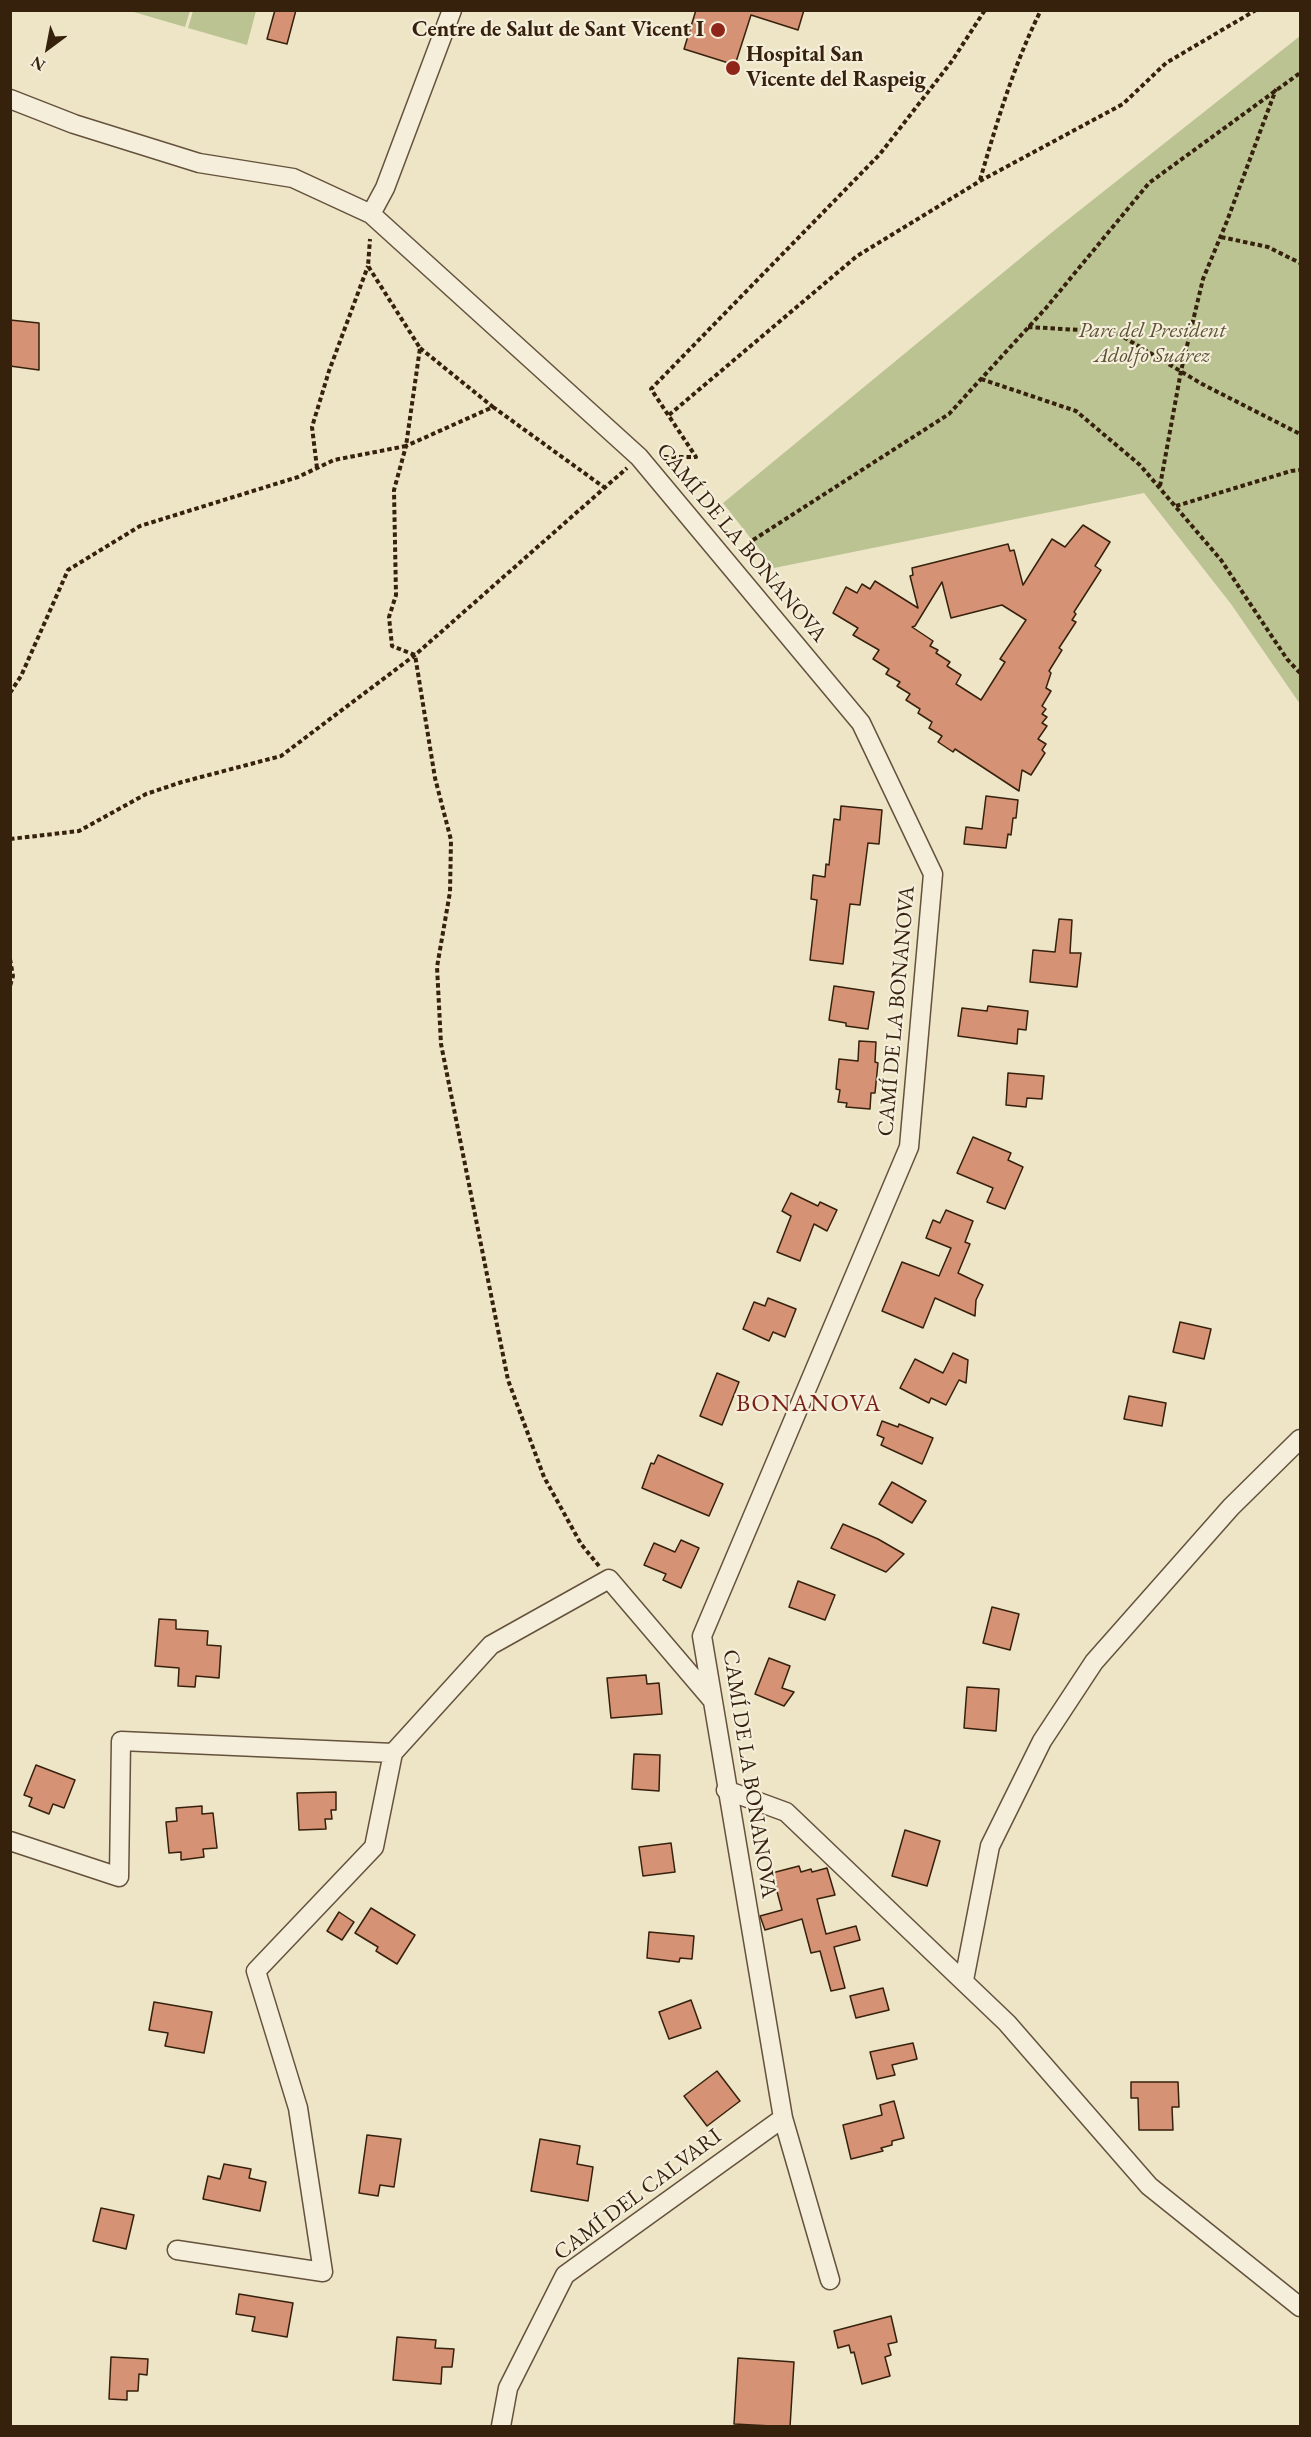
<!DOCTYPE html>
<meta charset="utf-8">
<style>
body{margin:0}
#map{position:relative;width:1311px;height:2437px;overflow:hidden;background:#eee5c7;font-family:"EB Garamond",serif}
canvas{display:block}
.frame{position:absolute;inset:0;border:12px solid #36210d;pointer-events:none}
.north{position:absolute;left:18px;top:18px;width:60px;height:60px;-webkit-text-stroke:4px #f4eedb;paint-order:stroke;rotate:212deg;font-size:16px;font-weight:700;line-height:24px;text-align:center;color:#36210d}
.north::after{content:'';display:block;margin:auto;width:21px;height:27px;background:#36210d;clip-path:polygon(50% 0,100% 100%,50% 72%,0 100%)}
</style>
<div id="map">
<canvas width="1311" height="2437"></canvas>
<div class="frame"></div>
<div class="north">N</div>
</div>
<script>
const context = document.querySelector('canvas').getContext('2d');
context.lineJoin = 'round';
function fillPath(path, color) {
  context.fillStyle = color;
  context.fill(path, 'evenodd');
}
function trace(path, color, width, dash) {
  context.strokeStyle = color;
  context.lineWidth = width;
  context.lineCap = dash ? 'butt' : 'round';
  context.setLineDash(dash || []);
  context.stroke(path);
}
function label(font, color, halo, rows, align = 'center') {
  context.font = font + ' "EB Garamond",serif';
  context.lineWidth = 4.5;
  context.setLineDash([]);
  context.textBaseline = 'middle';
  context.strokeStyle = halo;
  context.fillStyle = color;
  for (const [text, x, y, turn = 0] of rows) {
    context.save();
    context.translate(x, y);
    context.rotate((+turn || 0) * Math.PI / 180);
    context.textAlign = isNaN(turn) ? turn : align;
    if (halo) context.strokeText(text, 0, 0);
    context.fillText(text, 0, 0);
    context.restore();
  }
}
const green = new Path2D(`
 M127 10H190V11L185 27Z
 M193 11H256L247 45 188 28Z
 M1300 36V704L1231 604 1144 493 774 568 723 503 1056 229Z`);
const building = new Path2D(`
 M275 10H296L287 44 267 39Z
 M696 10H804L798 30 751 15 735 65 684 49Z
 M10 320 39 323V370L10 366Z
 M1083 525 1110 542 1095 566 1101 570 1074 612 1076 614 1072 620 1076 622 1059 648 1062 650 1049 671 1051 673 1046 688 1051 691 1042 706 1046 709 1042 714 1047 717 1042 723 1047 726 1038 739 1046 744 1042 750 1045 753 1031 775 1022 770 1019 791 955 749 953 752 938 742 942 736 929 728 932 722 918 713 920 709 906 700 910 694 897 686 900 682 886 674 889 669 873 659 879 650 853 635 858 628 833 613 846 587 857 593 862 584 870 589 875 581 918 608 910 576 913 575 912 568 1008 544 1010 551 1014 550 1023 585 1052 539 1065 547ZM942 582 951 618 1002 605 1026 620 1000 659 1005 662 981 700 956 684 961 675 947 666 950 662 936 653 938 650 930 646 933 641 912 627 915 626Z
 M986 796 1018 800 1016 818H1013L1011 835 1008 834 1006 848 964 844 966 827 982 829Z
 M841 806 882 810 879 844 868 843 860 905 850 904 843 964 810 960 817 900 811 899 813 875 825 877 826 864 829 865 834 819 840 820Z
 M1059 919 1072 920 1070 953H1081L1077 987 1030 982 1033 950 1055 952Z
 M834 986 874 992 868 1029 846 1026V1023L829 1020Z
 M988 1006 1028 1011 1026 1030 1018 1029 1017 1044 958 1036 962 1008 987 1011Z
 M859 1041 876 1042 875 1062 878 1063 875 1093H871L870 1109 846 1107 847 1103 838 1102 840 1090 836 1089 839 1059 858 1061Z
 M1008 1073 1044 1076 1042 1099 1027 1098 1026 1107 1006 1105Z
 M973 1137 1011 1153 1008 1160 1023 1167 1005 1209 987 1202 993 1188 957 1173Z
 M791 1193 818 1206 820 1202 837 1210 827 1231 814 1224 800 1261 777 1252 791 1216 782 1211Z
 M946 1210 973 1221 965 1242 970 1244 958 1273 983 1285 976 1300 975 1316 935 1298 923 1328 882 1311 902 1262 939 1276 951 1248 926 1238 933 1220 940 1223Z
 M768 1298 796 1309 785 1337 773 1332 769 1341 743 1329 754 1302 765 1306Z
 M1180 1322 1211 1329 1204 1359 1173 1352Z
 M953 1353 968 1360 966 1383 959 1380 946 1405 931 1398 929 1403 900 1388 915 1359 943 1373Z
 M717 1373 739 1382 722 1425 700 1416Z
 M1129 1396 1166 1403 1162 1426 1124 1419Z
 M882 1421 898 1427 899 1424 933 1438 922 1464 881 1445 884 1438 877 1435Z
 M658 1455 723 1484 709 1516 642 1488 651 1463 654 1464Z
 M892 1482 926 1501 912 1523 879 1504Z
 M843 1524 878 1539 904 1554 886 1572 831 1548Z
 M681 1540 699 1548 681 1588 663 1580 666 1574 644 1565 654 1543 675 1552Z
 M798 1581 835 1595 825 1620 789 1607Z
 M992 1607 1019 1614 1010 1650 983 1643Z
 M159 1619 176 1620V1629L208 1631 207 1645 221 1646 219 1678 196 1676 195 1687 178 1686 179 1668 155 1666Z
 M769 1658 790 1666 782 1688 794 1692 784 1706 755 1694Z
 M646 1675 647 1684 659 1683 662 1714 611 1718 607 1678Z
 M967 1687 999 1689 996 1731 964 1728Z
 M634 1754 660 1755 659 1791 632 1789Z
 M36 1765 75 1780 64 1808 53 1804 49 1814 29 1806 32 1798 24 1795Z
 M336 1792V1810H331L332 1819H325L326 1829 299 1830 297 1793Z
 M202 1806V1814L213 1813 217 1848 203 1849 204 1857 181 1860V1852L169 1853 166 1822 177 1821 176 1808Z
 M905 1830 940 1841 927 1886 892 1876Z
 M671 1843 675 1872 643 1876 639 1847Z
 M799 1866 801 1872 811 1869 812 1872 827 1868 835 1895 817 1899 826 1934 856 1926 860 1940 834 1947 845 1988 831 1991 820 1951 811 1953 802 1919 765 1930 760 1916 782 1910 772 1873Z
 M371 1908 415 1935 397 1964 376 1951 378 1947 355 1933Z
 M339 1912 354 1922 342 1940 327 1931Z
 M649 1932 694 1936 692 1959 680 1958 679 1962 647 1958Z
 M883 1988 889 2010 856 2018 850 1996Z
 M691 2000 701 2028 669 2039 659 2012Z
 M154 2002 212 2012 204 2053 165 2046 168 2033 149 2030Z
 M913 2043 917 2059 892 2065 895 2075 877 2079 870 2052Z
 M717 2071 740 2101 707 2126 684 2096Z
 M1131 2082H1178L1179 2107H1172L1173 2130H1139L1138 2098H1131Z
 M894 2101 904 2138 892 2141V2145L881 2148 883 2151 851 2159 843 2125 882 2115 880 2105Z
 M367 2135 401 2139 394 2187 380 2185 378 2196 359 2193Z
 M540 2139 580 2146 577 2164 593 2167 588 2201 531 2191Z
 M224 2164 251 2169 249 2178 266 2182 260 2211 203 2199 208 2176 220 2179Z
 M101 2208 134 2215 126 2249 93 2241Z
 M239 2294 293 2303 287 2337 252 2331 255 2317 236 2314Z
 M891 2316 897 2342 888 2344 891 2355 885 2357 890 2376 862 2384 854 2352 851 2353 849 2345 838 2348 834 2331Z
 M397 2337 436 2340 435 2348 454 2349 452 2367H442L441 2384 393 2380Z
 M111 2357 148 2359 147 2375 139 2374 138 2391H127V2400L109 2399Z
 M738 2358 794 2362 790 2427 734 2424Z`);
const path = new Path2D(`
 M980 180C997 122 1014 64 1041 10
 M1221 237 1268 247 1300 263
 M1028 327 1115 332 1202 384 1300 434
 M420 348 493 407
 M981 379 1076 411 1140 465 1221 560 1287 659 1300 673
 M669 415 857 256 980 181 1123 104 1166 63 1256 10
 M664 457H696L651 389 880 154 952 61 985 10
 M317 468 312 427 329 371 368 266
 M1160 486 1181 371 1203 279 1227 221 1276 89
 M1176 506 1291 471 1300 470
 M753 540 949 414 1046 308 1149 183 1300 73
 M10 693 21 676 68 570 140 526 298 477 334 460 406 446 420 348 368 266 370 239
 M10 839 79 831 146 794 182 782 281 756 415 655 627 468
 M10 959 13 976 10 986
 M599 1566 581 1544 544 1477 508 1380 441 1044 437 967 450 892 451 840 435 778 415 655 392 646 389 617 396 595 394 490 406 446 493 407 605 488`);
const street = new Path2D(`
 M10 99 74 124 199 163 293 178 371 214 639 457 861 723 933 874 909 1147 702 1636 783 2118 830 2280
 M371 214 385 188 452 10
 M726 1790 786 1812 1007 2023 1149 2186 1300 2307
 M10 1841 119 1877 121 1741 393 1753
 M964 1980 990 1846 1042 1741 1094 1662 1231 1507 1300 1439
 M177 2250 323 2272 298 2108 256 1971 374 1847 393 1753 491 1645 609 1579 713 1701
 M501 2426 508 2388 565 2275 783 2118`);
const markers = [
 [718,30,8,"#8f2418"],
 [733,68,8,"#8f2418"]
];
const poiNames = [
 ["Centre de Salut de Sant Vicent I",704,30],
 ["Hospital San",746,55,"left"],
 ["Vicente del Raspeig",746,80,"left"]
];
const parkNames = [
 ["Parc del President",1152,331],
 ["Adolfo Suárez",1152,356]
];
const streetNames = [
 ["CAMÍ DE LA BONANOVA",741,543,50],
 ["CAMÍ DE LA BONANOVA",897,1011,-85],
 ["CAMÍ DE LA BONANOVA",749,1774,81],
 ["CAMÍ DEL CALVARI",638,2195,-37]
];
const neighbourhoodNames = [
 ["BONANOVA",809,1404]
];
fillPath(green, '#bbc393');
fillPath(building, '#d59274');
trace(building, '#36210d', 1.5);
trace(street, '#64523c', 21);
trace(path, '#36210d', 4, [4.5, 3]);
trace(street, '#f4eedb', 18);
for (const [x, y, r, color] of markers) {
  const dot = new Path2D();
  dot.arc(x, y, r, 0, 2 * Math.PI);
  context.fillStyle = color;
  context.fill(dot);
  trace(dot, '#f4eedb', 2);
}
label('bold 22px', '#36210d', '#f4eedb', poiNames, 'right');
label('italic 22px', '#5e5235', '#f4eedb', parkNames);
label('22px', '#36210d', '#f4eedb', streetNames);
context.letterSpacing = '1.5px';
label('24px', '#7a1f14', '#f4eedb', neighbourhoodNames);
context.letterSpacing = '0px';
</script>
